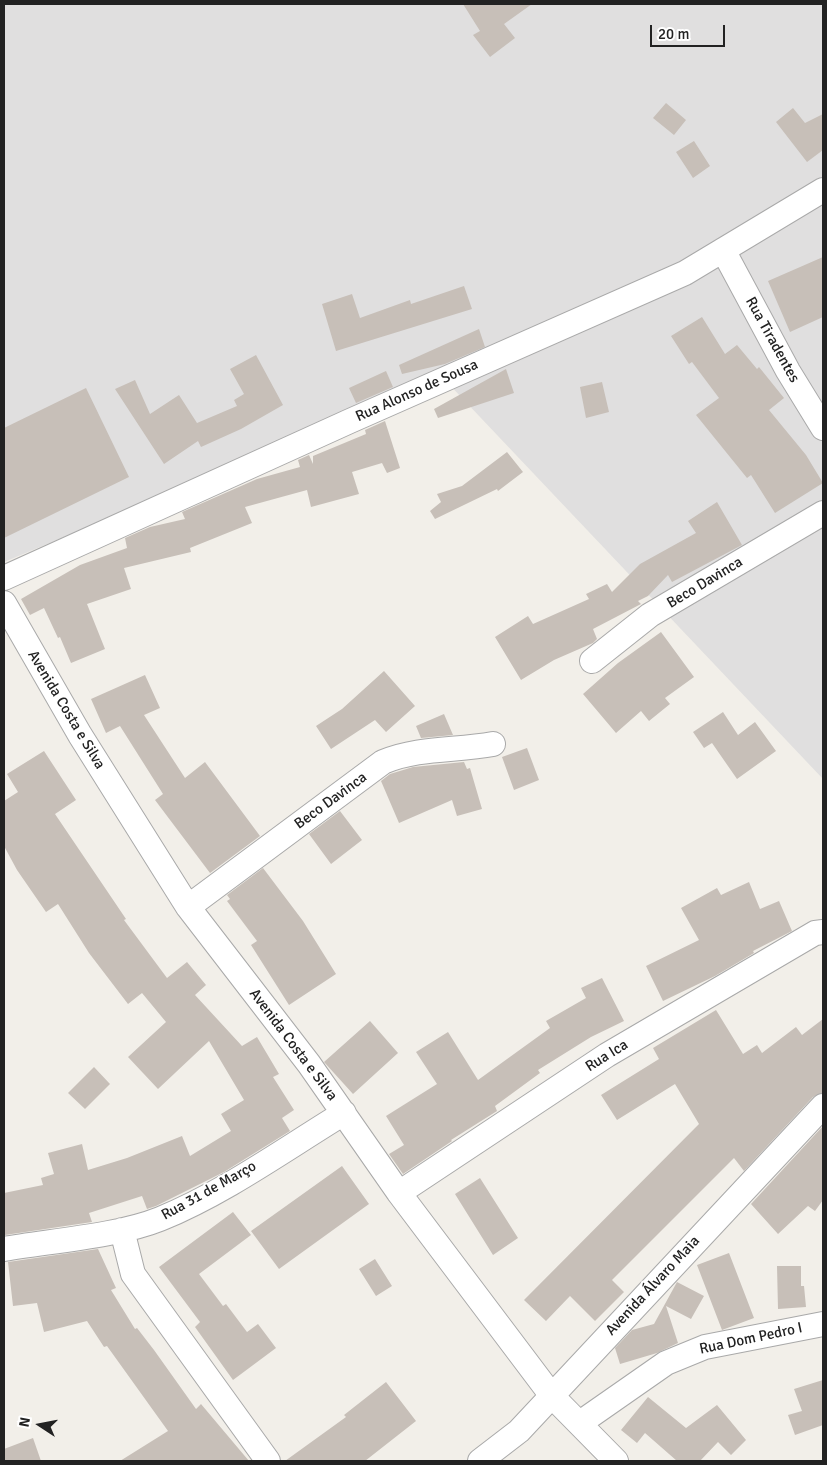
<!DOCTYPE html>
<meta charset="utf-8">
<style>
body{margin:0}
#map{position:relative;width:827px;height:1465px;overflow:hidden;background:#f2efe9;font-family:Signika,sans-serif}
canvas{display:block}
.frame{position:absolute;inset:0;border:5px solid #222;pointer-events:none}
.north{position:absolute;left:15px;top:1400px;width:50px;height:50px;-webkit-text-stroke:4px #fff;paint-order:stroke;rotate:281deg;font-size:14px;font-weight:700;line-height:20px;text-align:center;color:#222}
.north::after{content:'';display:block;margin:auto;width:18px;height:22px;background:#222;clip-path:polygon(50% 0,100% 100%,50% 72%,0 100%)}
.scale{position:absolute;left:650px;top:25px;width:75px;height:22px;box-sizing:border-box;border:2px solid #222;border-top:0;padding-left:6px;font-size:15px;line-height:18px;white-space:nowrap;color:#222;-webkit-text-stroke:4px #fff;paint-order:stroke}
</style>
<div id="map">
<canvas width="827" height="1465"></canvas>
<div class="frame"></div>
<div class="north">N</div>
<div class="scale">20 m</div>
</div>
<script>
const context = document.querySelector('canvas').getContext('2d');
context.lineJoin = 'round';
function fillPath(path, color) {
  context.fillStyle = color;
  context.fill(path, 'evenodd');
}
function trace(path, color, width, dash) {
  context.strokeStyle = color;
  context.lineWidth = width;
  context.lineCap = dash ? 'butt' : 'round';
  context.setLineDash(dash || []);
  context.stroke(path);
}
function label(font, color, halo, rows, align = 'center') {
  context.font = font + ' Signika,sans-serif';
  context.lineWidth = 4;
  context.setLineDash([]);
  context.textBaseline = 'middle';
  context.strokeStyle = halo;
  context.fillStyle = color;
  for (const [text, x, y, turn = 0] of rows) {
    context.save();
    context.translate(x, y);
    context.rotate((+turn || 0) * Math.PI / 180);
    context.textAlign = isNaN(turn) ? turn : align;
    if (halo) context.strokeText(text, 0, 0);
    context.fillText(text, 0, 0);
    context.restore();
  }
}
const residential = new Path2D(`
 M4 4H823V779L444 379 4 562Z`);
const building = new Path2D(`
 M463 4H532L504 24 515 38 490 57 473 35 480 31Z
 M666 103 686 120 674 135 653 118Z
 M793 108 805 123 823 114V150L807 162 776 122Z
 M694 141 710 166 693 178 676 152Z
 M823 257V317L790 332 768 281Z
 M464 286 472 309 336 351 322 304 352 294 360 318 410 300 411 304Z
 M702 317 725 354 737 345 757 369 759 367 784 398 769 410 806 455 823 483 775 513 751 475 747 478 696 415 719 398 692 362 689 364 671 336Z
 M479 329 485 347 445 364 402 374 399 365Z
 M256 355 283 405 241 429 201 447 198 441 164 464 115 389 135 380 150 414 179 395 197 423 237 406 234 400 244 394 230 369Z
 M506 369 514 393 438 418 434 409Z
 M386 371 393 387 356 403 349 388Z
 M602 382 609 412 586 418 580 387Z
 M86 388 129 477 4 538V428Z
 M385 421 400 468 387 473 382 463 352 472 359 494 311 507 307 490 245 507 252 523 190 548 191 552 124 568 131 589 87 604 105 649 71 663 60 637 58 638 44 608 30 615 21 599 80 565 127 548 125 538 150 527 185 519 182 512 257 479 300 467 298 460 309 455 313 464V456L366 434 365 430Z
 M507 452 523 472 498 491 497 489 435 519 430 511 441 502 437 494 462 486Z
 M717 502 742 545 672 582 668 575 648 596 638 601 641 604 593 629 597 639 593 643 554 660 521 680 495 637 528 616 533 624 589 599 586 594 607 584 612 592 640 564 696 533 688 521Z
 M661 632 694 677 665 698 670 704 649 721 641 711 616 733 583 694 618 663Z
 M384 671 415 706 386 732 375 720 331 749 316 726 342 709Z
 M145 675 160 708 144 715 185 778 205 762 260 836 210 873 155 800 163 794 120 726 106 733 91 699Z
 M723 712 738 735 755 722 776 751 737 779 712 743 704 748 693 732Z
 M444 714 453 735 421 738 416 726Z
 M527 748 539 780 514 790 502 757Z
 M44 751 76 800 55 814 126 919 124 920 167 978 187 962 206 985 195 995 242 1046 257 1037 279 1074 273 1077 294 1110 282 1118 290 1131 224 1172 156 1206 147 1209 142 1196 89 1213 92 1222 5 1235 4 1193 43 1185 41 1178 54 1174 48 1153 82 1144 88 1170 127 1158 182 1136 190 1156 231 1131 221 1114 244 1100 209 1041 158 1089 128 1057 166 1022 142 993 128 1004 89 953 58 904 46 912 17 870 4 846V801L18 792 7 774Z
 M464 762 467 769 470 768 482 809 457 816 452 800 399 823 381 781 390 774 413 767Z
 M340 811 362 840 331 864 309 834Z
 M263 868 303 921 336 974 289 1005 251 945 257 941 227 901 230 899 227 895Z
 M749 882 760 909 779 901 792 931 753 951 754 953 715 976 663 1001 646 966 699 940 681 908 717 888 721 895Z
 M602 978 624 1021 591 1037 538 1070 540 1073 495 1106 497 1111 451 1140 452 1141 403 1174 389 1154 404 1145 386 1116 437 1084 416 1052 448 1032 478 1080 550 1028 546 1021 586 998 581 988Z
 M716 1010 743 1054 757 1045 762 1053 796 1027 802 1035 823 1019V1093L813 1097 744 1171 734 1158 612 1280 624 1292 595 1321 570 1296 546 1321 524 1300 699 1124 675 1084 617 1120 601 1095 659 1059 653 1048Z
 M370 1021 398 1053 353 1094 324 1062Z
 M94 1067 110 1084 85 1109 68 1093Z
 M823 1126V1200L815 1211 808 1206 778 1234 751 1204Z
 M342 1166 369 1204 279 1269 251 1231Z
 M480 1178 518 1238 493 1255 455 1194Z
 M233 1212 251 1235 199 1274 223 1306 226 1304 247 1332 258 1324 276 1348 233 1380 195 1327 200 1322 159 1267Z
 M98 1249 116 1288 111 1290 135 1329 137 1328 154 1350 196 1409 201 1404 249 1461H120L168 1431 107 1346 104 1347 87 1321 44 1332 37 1303 13 1306 8 1262Z
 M729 1253 754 1318 722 1330 697 1265Z
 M375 1259 392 1286 376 1296 359 1269Z
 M777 1266H801V1286H804L806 1307 778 1309Z
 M677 1282 704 1296 691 1319 666 1306 678 1343 657 1353 620 1364 615 1348 632 1330 654 1324Z
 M823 1380V1425L795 1435 788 1415 802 1411 794 1389Z
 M386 1382 416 1421 365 1461H285L346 1417 344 1415Z
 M648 1397 686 1428 717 1405 746 1440 731 1455 718 1442 700 1461H677L645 1433 637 1443 621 1430Z
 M33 1438 41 1461H4V1449Z`);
const minor = new Path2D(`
 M723 250 788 371 823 428
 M4 578 350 421 685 273 823 190
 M4 603 80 735 188 907 309 1064 399 1193 552 1396 616 1461
 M592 661 650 615 823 513
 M188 907 383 762C419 747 456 751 493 744
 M399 1193 607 1055 815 933 823 932
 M122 1230 133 1274 268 1461
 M4 1249C50 1241 118 1236 160 1219 224 1193 285 1149 344 1113
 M580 1423 666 1363 705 1347 823 1324
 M480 1461 519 1431 823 1106`);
const streetNames = [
 ["Rua Tiradentes",772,340,61],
 ["Rua Alonso de Sousa",417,391,-24],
 ["Beco Davinca",705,583,-31],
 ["Avenida Costa e Silva",66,710,59],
 ["Beco Davinca",331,801,-36],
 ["Avenida Costa e Silva",293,1045,53],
 ["Rua Ica",607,1056,-32],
 ["Rua 31 de Março",209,1191,-29],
 ["Avenida Álvaro Maia",653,1286,-47],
 ["Rua Dom Pedro I",751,1339,-12]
];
fillPath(residential, '#e0dfdf');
fillPath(building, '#c7bfb8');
trace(minor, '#a9a9a9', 26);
trace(minor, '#fff', 24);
label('15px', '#222', '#fff', streetNames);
</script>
